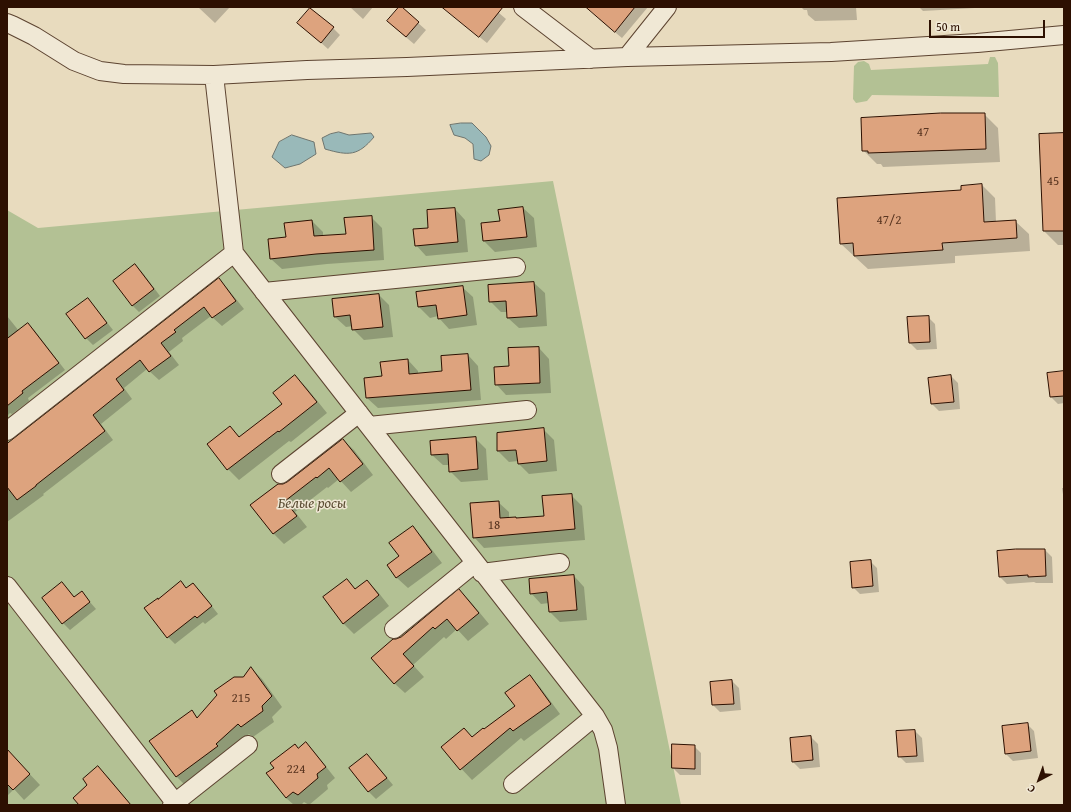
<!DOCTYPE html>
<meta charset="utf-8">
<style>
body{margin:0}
#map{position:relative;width:1071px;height:812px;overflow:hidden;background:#e8dbbe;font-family:"Gentium Book Plus",serif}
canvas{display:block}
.frame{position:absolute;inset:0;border:8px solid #2d1001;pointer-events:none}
.north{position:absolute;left:1019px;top:760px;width:40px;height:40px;-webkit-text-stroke:3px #f0e8d5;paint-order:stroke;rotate:221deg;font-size:11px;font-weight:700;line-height:16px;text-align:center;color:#2d1001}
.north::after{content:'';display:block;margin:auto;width:14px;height:18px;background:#2d1001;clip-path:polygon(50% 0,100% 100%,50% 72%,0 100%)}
.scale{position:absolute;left:929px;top:20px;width:116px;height:18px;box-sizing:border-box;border:2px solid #2d1001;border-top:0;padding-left:5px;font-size:12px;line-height:14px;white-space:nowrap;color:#2d1001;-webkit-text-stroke:3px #f0e8d5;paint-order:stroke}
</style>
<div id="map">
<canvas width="1071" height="812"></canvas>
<div class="frame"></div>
<div class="north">С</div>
<div class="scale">50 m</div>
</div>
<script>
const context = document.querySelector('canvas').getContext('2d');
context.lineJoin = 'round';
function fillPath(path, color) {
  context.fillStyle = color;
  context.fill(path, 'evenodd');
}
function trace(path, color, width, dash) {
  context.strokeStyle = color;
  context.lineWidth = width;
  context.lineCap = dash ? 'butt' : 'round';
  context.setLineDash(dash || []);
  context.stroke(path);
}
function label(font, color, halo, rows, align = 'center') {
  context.font = font + ' "Gentium Book Plus",serif';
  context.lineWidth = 3;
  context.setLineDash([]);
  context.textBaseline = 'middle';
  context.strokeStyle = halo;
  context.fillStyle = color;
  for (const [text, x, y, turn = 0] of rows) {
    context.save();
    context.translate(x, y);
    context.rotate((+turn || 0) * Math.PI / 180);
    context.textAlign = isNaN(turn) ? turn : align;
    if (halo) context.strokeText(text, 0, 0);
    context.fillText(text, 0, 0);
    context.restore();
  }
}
const green = new Path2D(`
 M990 57H995L998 63 999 97 872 95 867 101 856 103 853 99 854 66 858 62 864 61 869 64 871 70 988 64Z
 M553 181 681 805H7V210L38 228Z`);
const water = new Path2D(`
 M461 123H472L486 137 491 146 489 155 481 161 474 159 473 144 465 138 454 135 450 125Z
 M339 132 349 135 371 133 374 137C358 156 349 156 325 149L322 138 330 134Z
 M292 135 314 142 316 154 300 164 285 168 272 157 279 142Z`);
const shadow = new Path2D(`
 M198 7H230L215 23Z
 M350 7H373L363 19Z
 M400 7 426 30 414 44 395 28Z
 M453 7H492L506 19 487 43 456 18 449 12Z
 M597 7H648L622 38 599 19Z
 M801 7H856L857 20 815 21 808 15 807 10H804Z
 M919 7H992L923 11Z
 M299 23 333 28 340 35 328 49Z
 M984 114 998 128 1000 162 883 167 881 164H877L863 150Z
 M1064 134V245H1058L1044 231Z
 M982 185 995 198 996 222 1015 221 1029 234 1030 251 955 256V263L868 269 841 244 962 191Z
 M523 208 534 218 537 247 495 252 484 241 482 224 501 222Z
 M455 209 465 220 468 252 426 256 416 245 429 228Z
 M371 217 382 228 384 260 327 264 282 269 271 259 287 238 312 221 323 232V237L347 235Z
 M135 266 142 272 160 296 139 312 132 305Z
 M219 280 227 288 244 309 222 326 211 316 182 338 183 341 169 352 179 365 159 380 147 369 124 388 132 399 101 424 113 440 43 494 44 495 7 522V446Z
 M534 283 545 293 547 326 519 328 508 318V312H501L490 301Z
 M462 287 473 297 477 325 449 329 439 318 438 316 430 318 419 307 417 292Z
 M379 295 389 305 393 337 364 340 353 329V326L346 327 335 317Z
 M88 299 94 306 113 330 93 345 86 338 68 314Z
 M7 316 19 331 28 324 35 331 65 370 28 398 29 401 12 414 10 413 7 416Z
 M928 317 935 324 937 349 917 350 910 343 908 318Z
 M539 348 549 359 551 393 506 395 496 384 510 367Z
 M468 355 478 366 481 400 378 408 367 398 383 377 408 360 418 371V374L443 372Z
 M1064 372V403L1058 404 1051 397 1048 374Z
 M295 376 306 387 327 413 291 442 289 441 239 480 228 469 209 444 230 428 240 437 283 404Z
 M951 376 958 383 960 409 939 411 932 404 929 378Z
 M543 429 554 440 557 471 529 474 519 464 518 461 509 462 498 451V434Z
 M475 438 486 449 488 480 461 482 450 471V465H443L432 455Z
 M343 440 354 450 373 475 351 492 339 479 328 488 327 487 295 512 307 527 284 544 274 534 252 505 283 485Z
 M1062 488H1064V501Z
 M571 495 582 506 585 540 484 548 474 537 498 502 509 512V518L517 519 545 517Z
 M413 527 423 538 442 563 408 588 397 578 388 565 400 556Z
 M1045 550 1052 557 1053 583H1036L1034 582 1007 584 1000 577 998 552Z
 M870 561 877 568 879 592 860 594 853 587Z
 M574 576 584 587 587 620 560 622 550 612 549 603 541 604 531 593Z
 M346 580 356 590 367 581 378 592 389 606 354 634 343 623Z
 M181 582 187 589 193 584 200 591 218 614 205 624 203 622 175 644 168 637 158 600Z
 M62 583 75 598 82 593 96 609 70 630 63 623Z
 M459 591 470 601 489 624 468 641 457 629 446 639 444 637 413 665 424 677 405 693 394 683 401 638Z
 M251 668 262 679 282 707 272 717 274 722 253 737 249 734 187 787 177 777 151 742 192 712 198 718 243 678Z
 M530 677 540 687 560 714 524 741 521 738 472 780 442 748 473 738 516 707Z
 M732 681 739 688 741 710 720 712 713 705Z
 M1027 724 1034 731 1038 758 1013 761 1006 754Z
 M915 731 922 738 924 762 906 763 899 756Z
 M811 737 818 744 820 767 800 769 793 762Z
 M306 743 316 754 335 778 327 785 328 789 309 805 304 802 301 805H294L286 798 268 773 275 768 295 745 299 749Z
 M673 745 694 746 701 753V775H680L673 768Z
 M7 750 40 785 24 800 14 789 7 796Z
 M367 755 374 762 393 785 376 799 369 792 350 768Z
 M98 768 109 778 131 805H81L89 785Z`);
const building = new Path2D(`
 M399 7H402L419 22 406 37 387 21Z
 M442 7H503L479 37Z
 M586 7H635L615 32Z
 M310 8 334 27 321 43 297 23Z
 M941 113H985L986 149 868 153V151H862L861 118Z
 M1064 133V231H1043L1039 134Z
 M982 184 984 222 1016 220 1017 238 942 243 943 250 854 256 853 243 840 244 837 198 961 190V186Z
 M523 207 527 237 483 241 481 223 500 221 498 210Z
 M455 208 458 242 415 246 413 229 428 228 427 210Z
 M372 216 374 250 316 254 270 259 268 239 286 237 284 223 312 220 314 236 346 234 344 218Z
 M135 264 154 289 132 306 113 281Z
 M219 278 236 301 212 318 204 307 174 330 176 332 161 343 171 356 149 372 140 360 116 379 124 390 93 415 105 431 36 485V486L17 500 7 487V444Z
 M534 282 537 316 507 318 506 301 489 302 488 285Z
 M463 286 467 315 438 319 436 305 418 307 416 292Z
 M379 294 383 327 352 330 350 315 334 317 332 299Z
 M88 298 107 323 85 339 66 314Z
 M929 316 930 342 909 343 907 317Z
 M28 323 59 363 22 391 23 393 7 406V339Z
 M539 347 540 383 495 385 494 367 509 366 508 348Z
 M468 354 471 390 366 398 364 378 382 376 380 362 408 359 409 374 442 371 441 356Z
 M1064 371V396L1050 397 1047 373Z
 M295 375 317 402 279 432 278 431 227 470 207 444 230 426 239 437 252 427 282 404 273 393Z
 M951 375 954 402 931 404 928 378Z
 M544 428 547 461 518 464 516 450 497 451V433Z
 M476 437 478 469 449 472 448 454 431 455 430 441Z
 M343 439 363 464 340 482 329 468 317 478 316 477 285 501 297 516 273 534 250 505 278 484H283L287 482Z
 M572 494 575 529 473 538 470 503 499 501 500 518 516 517V518L544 516 542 496Z
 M413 526 432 552 396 578 387 565 399 556 389 543Z
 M1016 549H1045L1046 576 1028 577V575L999 577 997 551Z
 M871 560 873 586 852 588 850 562Z
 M574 575 577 610 549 612 547 592 530 594 529 579Z
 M347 579 355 589 367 580 379 595 343 624 323 597Z
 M181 581 186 588 193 583 212 606 197 618 195 616 167 638 144 608 158 598V599Z
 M62 582 74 597 82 591 90 602 62 624 42 598Z
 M459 589 479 613 457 631 447 619 435 629 433 627 403 654 414 666 394 684 371 658 393 639H396L401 637Z
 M251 667 272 696 262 706 263 711 241 727 238 724 216 744 218 746 176 777 149 741 192 710 197 718 217 695 214 691 234 677H243Z
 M530 675 551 704 513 731 510 728 460 770 441 747 464 728 472 737 483 728 484 729 515 706 505 693Z
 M732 680 734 704 712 705 710 682Z
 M1028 723 1031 751 1005 754 1002 726Z
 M915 730 917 756 898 757 896 731Z
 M811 736 813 760 792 762 790 738Z
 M306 742 326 767 317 774 318 778 298 795 293 792 286 798 266 773 274 768 270 763 295 744 298 748Z
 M672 744 695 745V769L672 768Z
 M7 749 30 774 13 790 7 784Z
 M367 754 387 778 368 792 349 768Z
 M98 766 131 805H79L73 798 87 785 83 779Z`);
const minor = new Path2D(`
 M523 7 591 59
 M7 23 12 25 34 36 74 61 100 71 124 74 214 75 307 70 407 67 627 57 831 52 977 43 1064 35
 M627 57 667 7
 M214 75 234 253 595 716 603 730 608 748 616 805
 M264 292 516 267
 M369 426 527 410
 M7 431 234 253
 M281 474 359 413
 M482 573 560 563
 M7 586 177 805
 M394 629 475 563
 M513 784 595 716
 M172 805 248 745`);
const numberNames = [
 ["47",923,133],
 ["45",1053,182],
 ["47/2",889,221],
 ["18",494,526],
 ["215",241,699],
 ["224",296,770]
];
const parkNames = [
 ["Белые росы",312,504]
];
fillPath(green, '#b3c194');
fillPath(water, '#99b9b9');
trace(water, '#6e756f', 1);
fillPath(shadow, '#0003');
fillPath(building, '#dda37e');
trace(building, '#2d1001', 1);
trace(minor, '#5c4330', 20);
trace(minor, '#f0e8d5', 18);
label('13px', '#593520', null, numberNames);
label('italic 15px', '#5c4e34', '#f0e8d5', parkNames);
</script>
